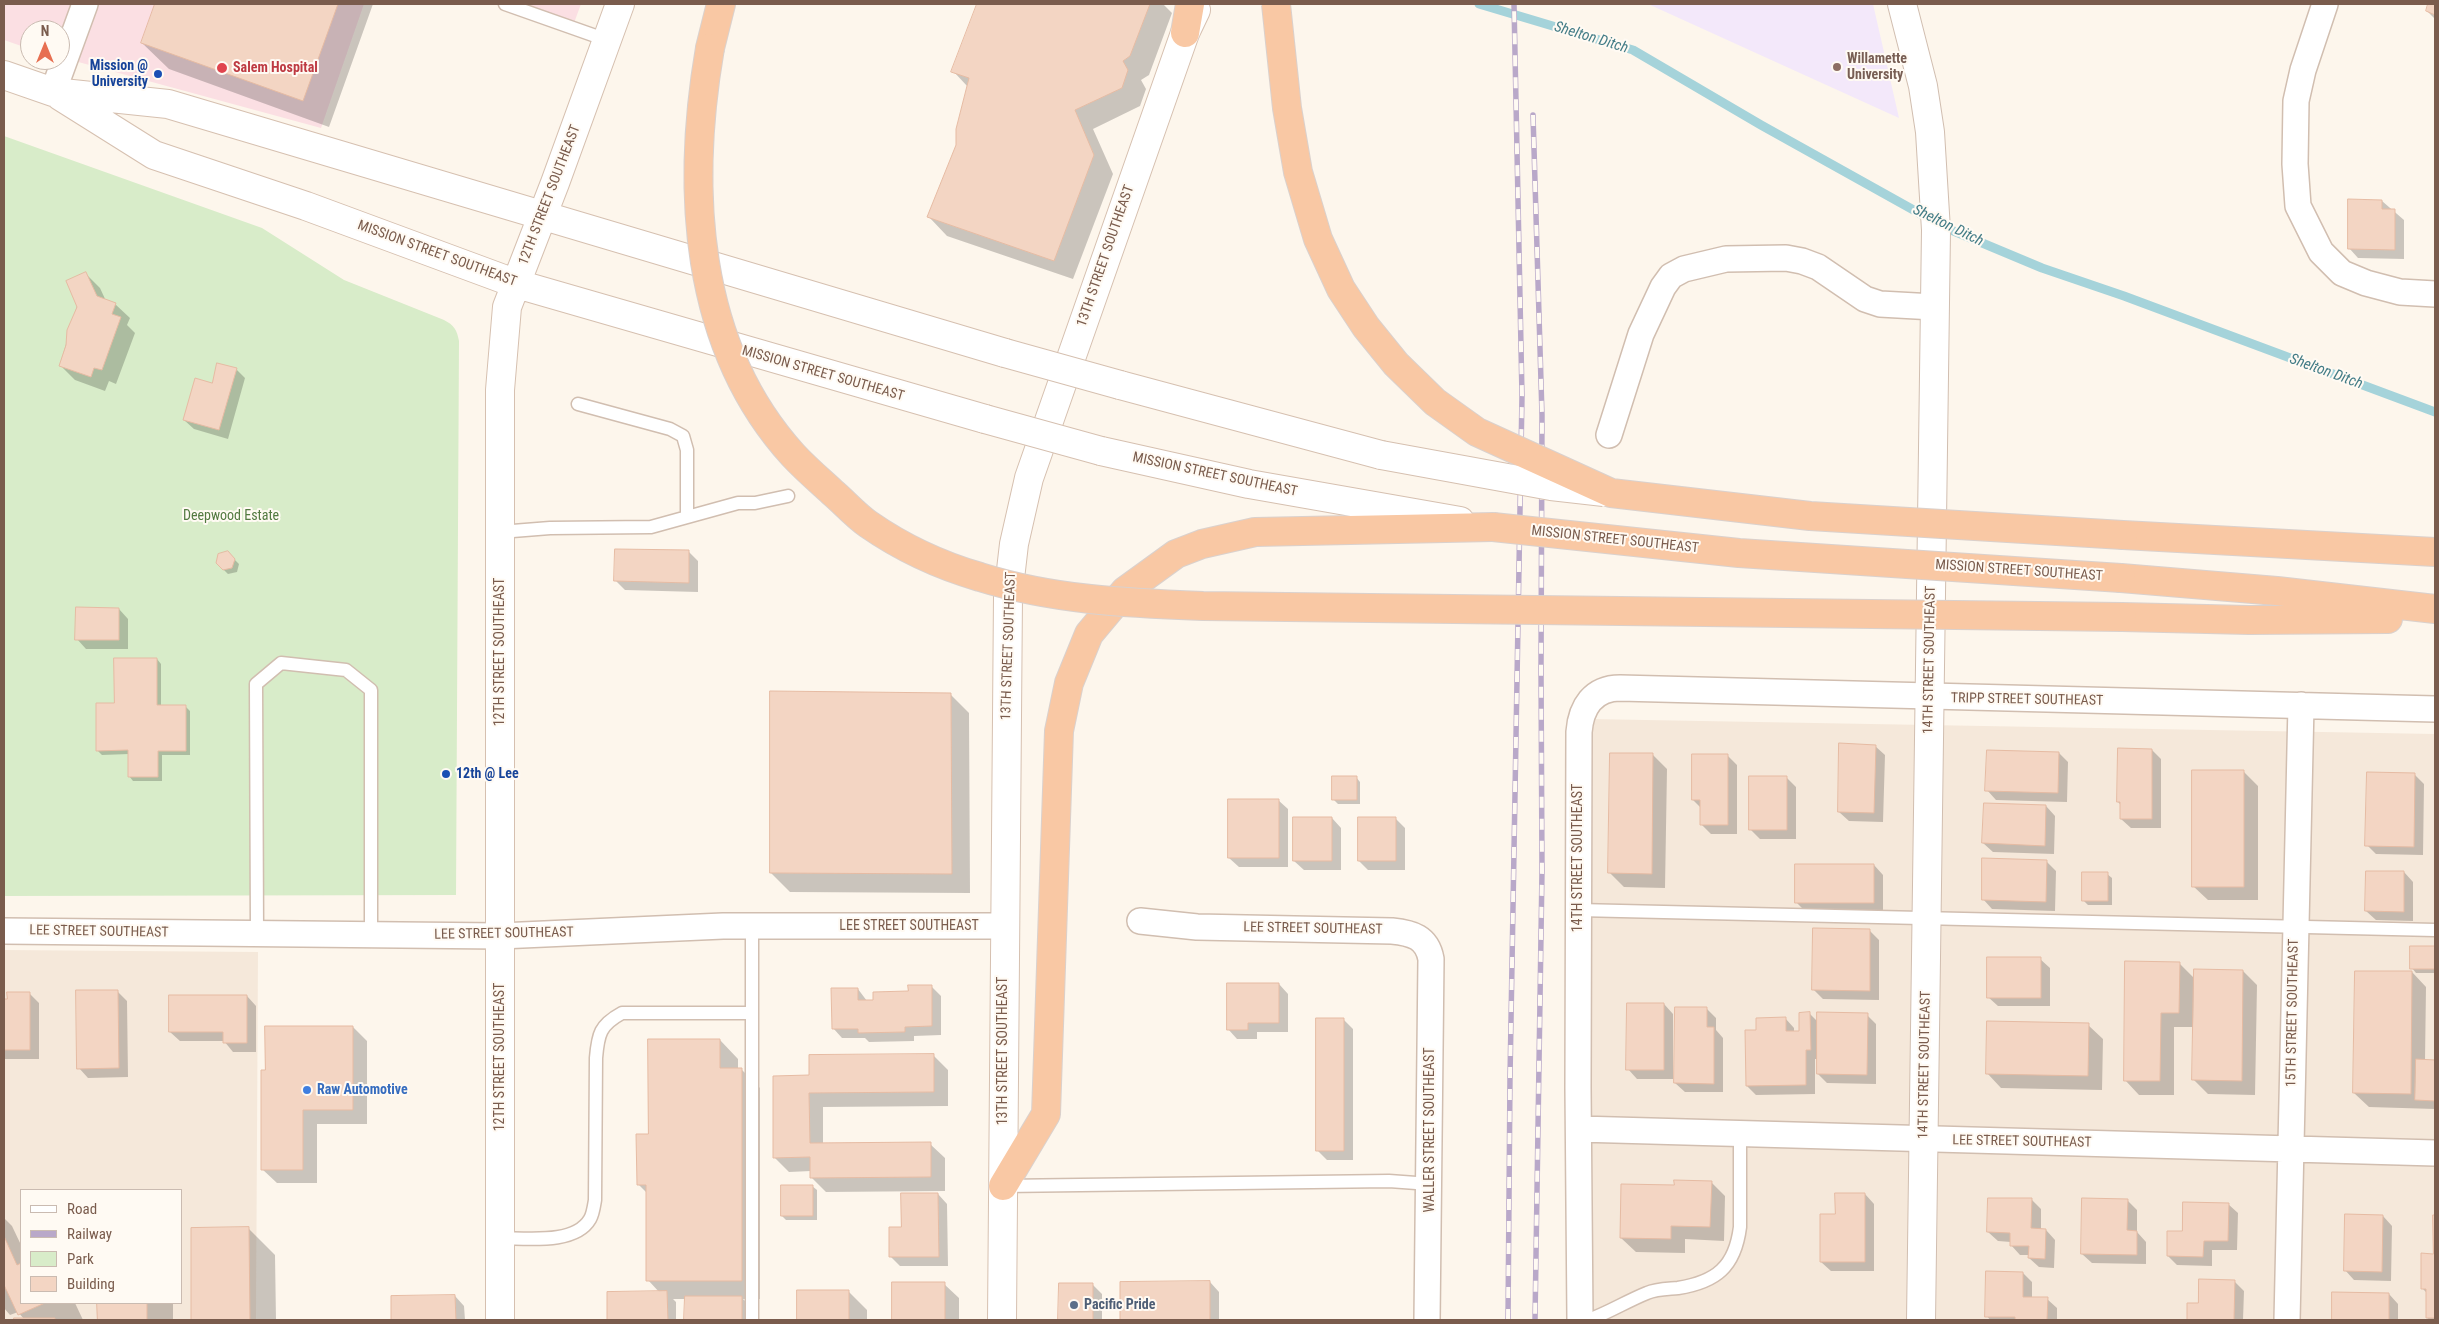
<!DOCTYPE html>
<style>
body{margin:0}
#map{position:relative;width:2439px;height:1324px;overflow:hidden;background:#fdf6ec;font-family:"Roboto Condensed",sans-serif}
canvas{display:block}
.frame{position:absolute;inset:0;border:5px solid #7a5c4d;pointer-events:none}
.legend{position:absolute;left:20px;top:1189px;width:162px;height:115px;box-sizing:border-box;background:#fffaf3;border:1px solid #cabbb1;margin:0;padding:6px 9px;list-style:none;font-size:15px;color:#7a5c4d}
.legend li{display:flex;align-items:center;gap:10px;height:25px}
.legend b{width:25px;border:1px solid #cabbb1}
.north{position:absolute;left:20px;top:20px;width:50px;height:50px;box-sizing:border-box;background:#fffaf3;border:1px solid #cabbb1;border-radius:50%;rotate:0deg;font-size:14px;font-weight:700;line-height:20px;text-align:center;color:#7a5c4d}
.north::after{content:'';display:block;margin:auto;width:18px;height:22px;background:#e76f51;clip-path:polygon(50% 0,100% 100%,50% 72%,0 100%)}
</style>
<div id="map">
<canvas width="2439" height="1324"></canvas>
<div class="frame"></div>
<ul class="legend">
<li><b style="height:6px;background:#fff"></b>Road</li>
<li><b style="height:6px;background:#b9a8c9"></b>Railway</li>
<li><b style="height:14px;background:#d8ecc9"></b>Park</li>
<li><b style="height:14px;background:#f3d5c3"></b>Building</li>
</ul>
<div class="north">N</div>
</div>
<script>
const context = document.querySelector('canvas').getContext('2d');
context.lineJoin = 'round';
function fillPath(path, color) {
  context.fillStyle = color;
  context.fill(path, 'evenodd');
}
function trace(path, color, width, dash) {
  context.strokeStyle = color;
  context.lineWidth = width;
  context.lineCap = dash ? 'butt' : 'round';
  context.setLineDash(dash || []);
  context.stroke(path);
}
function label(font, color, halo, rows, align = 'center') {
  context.font = font + ' "Roboto Condensed",sans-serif';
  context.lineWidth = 4;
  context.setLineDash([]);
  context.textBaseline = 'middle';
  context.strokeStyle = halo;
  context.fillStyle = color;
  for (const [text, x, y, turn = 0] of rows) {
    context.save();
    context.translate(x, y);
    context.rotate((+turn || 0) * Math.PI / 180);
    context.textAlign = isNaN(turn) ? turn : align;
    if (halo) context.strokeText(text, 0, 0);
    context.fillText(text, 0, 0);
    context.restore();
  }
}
const residential = new Path2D(`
 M1589 719 2435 734V1320H1583Z
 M4 950 258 952 256 1320H4ZM21 1190H181V1303H21Z`);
const education = new Path2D(`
 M1648 4H1873L1899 118Z`);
const medical = new Path2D(`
 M4 4H364L321 128 60 57V30H30V49L4 40Z
 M520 4H581L574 23Z`);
const green = new Path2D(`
 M4 136 262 228 344 280 444 320C454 325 457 330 459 341L456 895 4 896Z`);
const shadow = new Path2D(`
 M157 4H373L329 127 169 69 142 43Z
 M979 4H1163L1172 13 1149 75 1141 80 1146 89 1140 106 1093 129 1113 174 1073 279 947 236 929 217 958 146 968 87 953 71Z
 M2430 4H2435V19L2427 11Z
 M2382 201 2404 220V259L2358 258 2349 248Z
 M86 274 100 288 106 301 115 304 130 318 127 325 135 333 116 384 109 381 105 391 75 380 60 365Z
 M236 369 245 378 228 439 194 429 184 420 212 385Z
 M227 552 239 564 237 572 228 574 217 563Z
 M689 552 698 561V592L625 590 616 581Z
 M119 609 128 619V649H86L77 639Z
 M157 659 161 664V706H185L190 711V755H162V781H133L129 776V754L102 755 97 750 115 705Z
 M950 694 969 713 970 893 790 892 771 873Z
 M1875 746 1885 755 1883 822 1849 821 1839 812Z
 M2152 750 2161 759V828H2131L2121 819V805L2118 802Z
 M2059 753 2068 762 2067 802 1996 800 1987 790Z
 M1653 755 1667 769 1665 888 1624 887 1610 873Z
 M1727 755 1737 765V834H1711L1701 824V808L1693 800Z
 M2244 772 2258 786V900H2208L2193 886Z
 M2415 775 2424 784 2423 855 2376 854 2367 845Z
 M1356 777 1360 782V804H1338L1333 799Z
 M1786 777 1796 787V839H1760L1751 830Z
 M1278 800 1288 809V867H1239L1229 858Z
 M2046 806 2055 816 2054 854 1993 852 1983 843Z
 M1332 818 1341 828V870H1304L1294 861Z
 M1395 818 1405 828V870H1368L1359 861Z
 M2047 862 2056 871 2055 911 1992 909 1983 899Z
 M1874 865 1883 875V912H1806L1797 903Z
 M2404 872 2413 882V921L2376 920 2366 911Z
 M2107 874 2112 878V905H2088L2083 900Z
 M1870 931 1879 940V1000L1823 999 1813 989Z
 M2412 947H2435V973H2416L2412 968Z
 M2040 959 2050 968V1006H1998L1988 997Z
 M2180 964 2195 979 2243 971 2257 985 2255 1095 2208 1094 2193 1079 2194 1027H2174V1095H2139L2125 1080Z
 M2412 972 2426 987 2425 1061H2435V1109L2369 1107 2354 1093Z
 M1279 984 1288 994V1032H1257V1039H1237L1228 1029Z
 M931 986 941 996V1035L914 1036V1041L869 1042 865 1038H842L833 1028 858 989 867 1001H874Z
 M117 991 127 1001 128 1077 88 1078 79 1068Z
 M29 993 39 1003V1059H4V1000Z
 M247 996 256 1006V1052H233L224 1041H180L170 1032Z
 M1664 1004 1673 1014V1079H1637L1628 1069Z
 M1707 1009 1716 1018V1030L1723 1038V1092H1685L1675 1083Z
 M1810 1014 1818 1022 1867 1015 1876 1024V1084L1827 1083 1818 1074V1059H1815V1094L1756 1095 1747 1086 1757 1031 1785 1018 1794 1028V1032H1800Z
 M1343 1019 1353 1029V1160H1327L1318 1151Z
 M2088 1025 2103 1039 2102 1090 2001 1088 1987 1073Z
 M353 1027 367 1041V1124H317V1183H277L262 1169 267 1071Z
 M720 1040 738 1059V1069H741L760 1088V1299H743L751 1307V1320H686V1299H673L676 1302V1320H608V1293H660L648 1280V1194L638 1184 649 1135Z
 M933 1055 948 1070V1106L823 1107V1144H930L945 1158V1191L826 1192 811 1177V1171L789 1172 774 1157 811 1077Z
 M1711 1182 1725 1196 1724 1241 1685 1239V1253L1636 1252 1621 1238 1675 1186Z
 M812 1186 817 1190V1220H786L782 1216Z
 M938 1194 947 1204 948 1266H900L891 1257 902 1229Z
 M1865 1194 1874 1204V1271H1831L1821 1262 1836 1216Z
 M2032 1200 2041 1209V1230H2046L2055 1240 2054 1268 2039 1267 2029 1258 2030 1255H2020L2011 1245V1242L1998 1241 1988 1232Z
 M2128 1201 2137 1210V1232L2146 1242V1264L2092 1263 2082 1254Z
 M2228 1204 2238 1213 2237 1250H2212V1266L2177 1265 2168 1256 2183 1233Z
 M2383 1216 2392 1226 2391 1281 2354 1280 2345 1270Z
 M2435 1217V1320H2430L2427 1318 2428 1294 2422 1288 2434 1255Z
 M4 1218 12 1226 21 1245V1303H75L83 1320H16L24 1319 18 1312 10 1315 4 1308Z
 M192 1229H249L275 1255 276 1320H192Z
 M2023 1273 2032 1282V1298L2047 1299 2057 1308V1320H1990L1987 1316Z
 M2234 1281 2244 1291 2243 1320H2188V1304H2200Z
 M1210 1282 1219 1292V1320H1121V1283Z
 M893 1284H944L959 1298V1320H894Z
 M1092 1284 1102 1294V1320H1060Z
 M799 1291H848L867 1310V1320H799Z
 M2334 1294H2389L2398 1304V1320H2333Z
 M455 1296 464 1306 465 1320H392V1298Z
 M99 1303H173V1320H99Z`);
const stream = new Path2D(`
 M1479 4 1633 50 1761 125 1944 227 2042 268 2124 296 2435 412`);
const building = new Path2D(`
 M155 4H338L303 101 141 43Z
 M977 4H1150L1130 56 1123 61 1128 70 1122 88 1075 110 1094 155 1054 261 927 217 956 145V129L969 78 951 72Z
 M2428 4H2435V15L2426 11Z
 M2348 199 2382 200V209H2395V250L2348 249Z
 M86 272 97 296 116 303 112 314 121 317 102 370 94 368 91 377 59 366 66 345 67 330 77 307 66 281Z
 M217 363 237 368 219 430 183 420 195 378 212 383Z
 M615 549 689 550V583L614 581Z
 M228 551 235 559 232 568 223 570 216 563 218 554Z
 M76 607 119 608V640H75Z
 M114 658H157V705H186V751H158V777H128V750L96 751V703H114Z
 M770 691 951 693 952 874 770 873Z
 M1839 743 1876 745 1874 813 1838 812Z
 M2118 748 2152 749V819H2120V802H2117Z
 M1987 750 2059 752 2058 793 1985 791Z
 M1610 753H1653L1652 874 1608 873Z
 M1692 754H1728V825H1700V800H1692Z
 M2192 770H2244V887H2192Z
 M2367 772 2415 773 2414 847 2365 846Z
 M1332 776H1357V800H1332Z
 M1749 776H1787V830H1749Z
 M1228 799H1279V858H1228Z
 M1984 803 2046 805 2045 846 1982 843Z
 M1293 817H1332V861H1293Z
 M1358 817H1396V861H1358Z
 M1982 858 2047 860 2046 902 1982 900Z
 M1795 864H1874V903H1795Z
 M2366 871H2404V912L2365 911Z
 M2082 872H2108V901H2082Z
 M1813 928 1870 929V991L1812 990Z
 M2410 946H2435V969H2410Z
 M1987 957H2041V998H1987Z
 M2125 961 2180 962 2179 1013H2161L2160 1081H2124Z
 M2194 969 2243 970 2242 1081 2192 1080Z
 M2355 971H2412L2411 1094 2353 1093Z
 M1227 983H1279V1023H1248V1030H1227Z
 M908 985H932V1026L905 1027V1032L858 1033V1029H832L831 988H858V1000H873V992L908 991Z
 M76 990H118L119 1068 77 1069Z
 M7 992H30V1050H4V999H7Z
 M169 995H247V1043H223V1032H169Z
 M1627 1003H1664V1070H1626Z
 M1675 1007H1707V1027H1714V1084L1674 1083Z
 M1810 1012 1811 1050H1806V1085L1746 1086 1745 1030H1756V1018L1786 1017V1031H1799V1013Z
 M1817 1012 1868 1013 1867 1075 1817 1074Z
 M1316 1018H1344V1151H1316Z
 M1987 1021 2089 1023 2088 1076 1986 1074Z
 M265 1026H353V1110H303V1170H261V1070H265Z
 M648 1039H720V1068H742V1281H646V1185H637L636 1134H648Z
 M934 1054V1092L809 1093 810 1143 931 1142V1177L810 1178V1157L773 1158V1076L809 1075V1055Z
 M2416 1059 2435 1060V1101L2415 1100Z
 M1674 1180 1712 1181 1710 1227 1671 1226V1239L1620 1238 1621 1184 1674 1185Z
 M781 1185H813V1216H781Z
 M901 1193H938L939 1257H889V1227H901Z
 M1835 1193H1865V1262H1820V1214H1835Z
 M1988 1198H2032L2031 1228 2046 1229 2045 1259 2028 1258 2029 1246H2010V1233L1987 1232Z
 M2082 1198 2128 1199 2127 1230 2137 1231V1255L2081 1254Z
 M2183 1202 2229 1203 2228 1241H2204L2203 1257 2167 1256V1231H2182Z
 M2345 1214 2383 1215 2382 1272 2344 1271Z
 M2433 1215H2435V1318H2426V1289H2421V1253L2433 1254Z
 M249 1227 250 1320H191V1228Z
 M4 1236 17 1265 21 1263V1303H45L18 1315 4 1285Z
 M1986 1271 2023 1272V1297H2048L2047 1320H2015V1317H1985Z
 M2199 1279 2235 1280 2234 1320H2187V1303H2198Z
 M1210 1281V1320H1120V1282Z
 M892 1282H945V1320H892Z
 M1059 1283H1093V1320H1058Z
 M797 1290H849V1320H797Z
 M667 1291 668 1320H607V1292Z
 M2332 1292 2389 1293V1320H2332Z
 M455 1295 456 1320H391V1296Z
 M685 1296H742V1320H684Z
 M97 1303H147V1320H69H97Z
 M14 1318H55V1320H14Z`);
const service = new Path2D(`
 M505 4 607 40
 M578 404 670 429 683 436 687 450V517
 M500 532 550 528 651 527 738 503H755L788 496
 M1578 910 2435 930
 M752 926V1320
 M257 934 256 684 281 663 346 670 371 690V935
 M1003 1186 1389 1181 1430 1184
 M500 1238C526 1238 575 1245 590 1219 593 1214 594 1206 595 1200L596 1058C598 1034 600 1025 622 1013H752
 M1588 1320C1608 1313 1627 1301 1647 1293 1656 1289 1668 1289 1678 1288 1716 1282 1735 1267 1740 1227V1134`);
const minor = new Path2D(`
 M2325 4 2303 70 2296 101 2295 164 2298 206 2321 252 2342 273 2366 283 2400 292 2435 294
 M53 92 85 4
 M1609 435 1641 334 1663 287 1671 276 1684 269 1726 259 1786 258 1802 261 1818 267 1865 299 1880 304 1934 307
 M1140 921 1197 927 1392 931C1412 933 1427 937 1431 959L1427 1320
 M4 931 500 936 723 926H1004
 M1579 1129 2435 1153
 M1580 1320 1578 1088 1579 732C1581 707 1593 688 1620 688L2435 709
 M2287 1320 2301 705`);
const tertiary = new Path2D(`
 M1902 4 1923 86 1930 132 1936 230 1921 1320`);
const secondary = new Path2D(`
 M4 75 53 92 168 104 1005 353
 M60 96 154 155 306 206 517 284 985 419
 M1120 385 1381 455
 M1101 451 1249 484 1460 521
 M500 1320V390L507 307 555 183 620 4
 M1002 1320 1008 596 1014 544 1029 478 1185 33 1196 10`);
const trunk = new Path2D(`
 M1185 33 1190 4
 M710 48 721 4
 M2123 535 2435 552
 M2121 578 2277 591 2435 609
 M2122 617 2249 620 2388 619
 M1003 1186 1046 1114 1059 731 1069 683 1089 634 1125 591 1176 554 1202 544 1255 532 1493 527`);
const rail = new Path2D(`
 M1533 115 1542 415 1541 668 1542 871 1535 1320
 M1508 1320 1510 1077 1522 396 1514 4`);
const secondaryBridge = new Path2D(`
 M1005 353 1120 385
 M985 419 1101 451
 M1381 455 1551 486 1604 492`);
const trunkBridge = new Path2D(`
 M1276 4 1287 108 1298 172 1318 239 1341 289 1366 327 1396 364 1435 402 1477 432 1611 493 1810 516 2123 535
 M710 48C686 187 693 345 793 455 805 468 819 480 832 492 844 502 855 515 868 524 901 547 942 566 980 577 1053 600 1127 603 1203 606L2122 617
 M1493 527 1739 553 2121 578`);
const markers = [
 [1837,67,5,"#8d6e63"],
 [222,68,6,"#e0444e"],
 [158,74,5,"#1a4fb4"],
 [446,774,5,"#1a4fb4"],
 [307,1090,5,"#3f7fe0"],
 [1074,1305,5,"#5c6f8a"]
];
const educationNames = [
 ["Willamette",1847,59],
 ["University",1847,75]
];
const transitNames = [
 ["Mission @",148,66],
 ["University",148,82],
 ["12th @ Lee",456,774,"left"]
];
const healthNames = [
 ["Salem Hospital",233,68]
];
const streetNames = [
 ["12TH STREET SOUTHEAST",550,195,-69],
 ["MISSION STREET SOUTHEAST",437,254,20],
 ["13TH STREET SOUTHEAST",1106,256,-71],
 ["MISSION STREET SOUTHEAST",823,374,16],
 ["MISSION STREET SOUTHEAST",1215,475,12],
 ["MISSION STREET SOUTHEAST",1615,540,6],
 ["MISSION STREET SOUTHEAST",2019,571,4],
 ["13TH STREET SOUTHEAST",1009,646,-88],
 ["12TH STREET SOUTHEAST",500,652,-90],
 ["14TH STREET SOUTHEAST",1930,660,-89],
 ["TRIPP STREET SOUTHEAST",2027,700,1],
 ["14TH STREET SOUTHEAST",1578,858,-90],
 ["LEE STREET SOUTHEAST",909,926],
 ["LEE STREET SOUTHEAST",1313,929,1],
 ["LEE STREET SOUTHEAST",99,932,1],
 ["LEE STREET SOUTHEAST",504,934,-1],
 ["15TH STREET SOUTHEAST",2293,1013,-89],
 ["13TH STREET SOUTHEAST",1003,1051,-90],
 ["12TH STREET SOUTHEAST",500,1057,-90],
 ["14TH STREET SOUTHEAST",1925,1065,-89],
 ["WALLER STREET SOUTHEAST",1430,1130,-90],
 ["LEE STREET SOUTHEAST",2022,1142,1]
];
const parkNames = [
 ["Deepwood Estate",231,516]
];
const shopNames = [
 ["Raw Automotive",317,1090]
];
const serviceNames = [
 ["Pacific Pride",1084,1305]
];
const waterNames = [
 ["Shelton Ditch",1591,38,17],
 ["Shelton Ditch",1948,226,26],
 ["Shelton Ditch",2326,372,20]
];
fillPath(residential, '#f5e8da');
fillPath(education, '#f3e8fa');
fillPath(medical, '#fbdfe3');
fillPath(green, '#d8ecc9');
fillPath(shadow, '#0003');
trace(stream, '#a5d3da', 9);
fillPath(building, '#f3d5c3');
trace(building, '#e6bba3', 1);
trace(service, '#d1beb0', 15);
trace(minor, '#d1beb0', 28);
trace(tertiary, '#d1beb0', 30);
trace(secondary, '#d6c0b0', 30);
trace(trunk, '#dad1cd', 30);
trace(service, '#fff', 12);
trace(minor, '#fff', 25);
trace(tertiary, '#fff', 28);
trace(secondary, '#fff', 28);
trace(trunk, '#f9c8a4', 28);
trace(rail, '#b9a8c9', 5.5);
trace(rail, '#fffaf3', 4, [11]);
trace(secondaryBridge, '#d6c0b0', 30, []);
trace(trunkBridge, '#dad1cd', 30, []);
trace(secondaryBridge, '#fff', 28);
trace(trunkBridge, '#f9c8a4', 28);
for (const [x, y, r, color] of markers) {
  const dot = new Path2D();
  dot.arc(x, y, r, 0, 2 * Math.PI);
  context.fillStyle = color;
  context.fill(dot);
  trace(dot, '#fffaf3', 2);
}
label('bold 14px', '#785e54', '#fffaf3', educationNames, 'left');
label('bold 14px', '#164399', '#fffaf3', transitNames, 'right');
label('bold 14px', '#be3a42', '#fffaf3', healthNames, 'left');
label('14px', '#7a5c4d', '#fffaf3', streetNames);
label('14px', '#537a41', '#fffaf3', parkNames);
label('bold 14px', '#366cbe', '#fffaf3', shopNames, 'left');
label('bold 14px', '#4e5e75', '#fffaf3', serviceNames, 'left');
label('italic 15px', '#437c86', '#fffaf3', waterNames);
</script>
